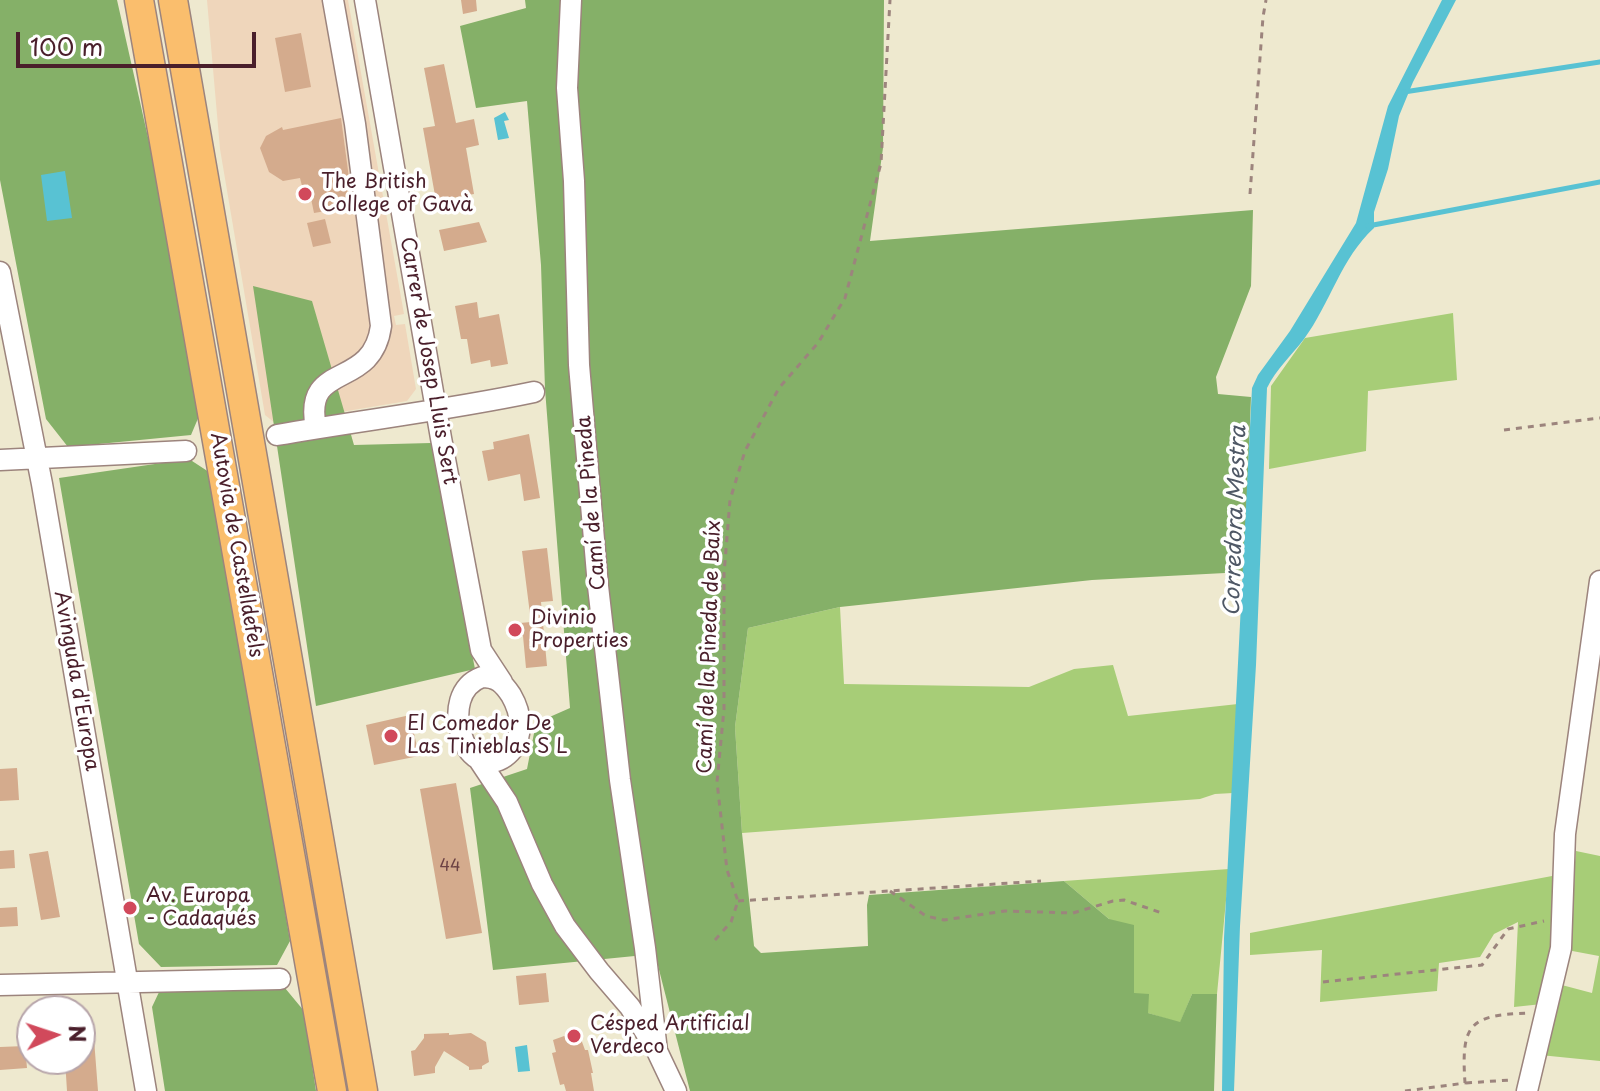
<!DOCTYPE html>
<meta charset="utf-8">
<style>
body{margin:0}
#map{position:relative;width:1600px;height:1091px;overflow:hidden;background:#eee9cf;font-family:"Playpen Sans",sans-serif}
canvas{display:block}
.north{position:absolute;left:16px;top:995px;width:80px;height:80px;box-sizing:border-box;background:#fff;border:2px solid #b7a5aa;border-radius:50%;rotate:87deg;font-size:22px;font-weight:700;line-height:32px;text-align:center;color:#4a1f2b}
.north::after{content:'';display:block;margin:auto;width:28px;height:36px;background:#d1495b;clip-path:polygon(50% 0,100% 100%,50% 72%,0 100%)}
.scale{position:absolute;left:16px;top:32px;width:240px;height:36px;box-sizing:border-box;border:4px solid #4a1f2b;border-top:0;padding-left:10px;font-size:24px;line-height:28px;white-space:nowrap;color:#4a1f2b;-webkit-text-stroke:6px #fff;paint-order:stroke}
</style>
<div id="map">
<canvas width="1600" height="1091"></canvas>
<div class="north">N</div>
<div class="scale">100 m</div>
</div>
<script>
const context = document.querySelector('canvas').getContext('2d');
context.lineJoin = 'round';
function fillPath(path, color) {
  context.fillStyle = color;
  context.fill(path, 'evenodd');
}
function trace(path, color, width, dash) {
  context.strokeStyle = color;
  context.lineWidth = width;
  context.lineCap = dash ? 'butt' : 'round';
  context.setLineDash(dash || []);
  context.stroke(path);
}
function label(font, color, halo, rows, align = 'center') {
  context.font = font + ' "Playpen Sans",sans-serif';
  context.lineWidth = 7;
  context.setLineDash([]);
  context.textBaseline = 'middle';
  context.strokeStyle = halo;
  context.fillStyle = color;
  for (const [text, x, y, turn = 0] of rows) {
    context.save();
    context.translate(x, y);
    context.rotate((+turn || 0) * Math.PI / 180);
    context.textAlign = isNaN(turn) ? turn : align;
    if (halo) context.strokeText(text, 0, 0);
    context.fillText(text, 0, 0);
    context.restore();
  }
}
const built = new Path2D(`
 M207 0H348L404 314 394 316 396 325 405 324 416 389 407 401 275 423 265 415 220 149Z`);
const green = new Path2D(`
 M1453 313 1457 380 1368 391 1366 451 1269 469 1271 386 1305 338Z
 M840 607 844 684 1029 687 1074 669 1113 665 1128 716 1238 704 1233 793 1215 794 1200 799 742 833 735 727 748 628Z
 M1576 851 1600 856V1061L1540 1055 1558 984 1592 993 1599 956 1567 950Z
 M1229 869 1217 994H1192L1180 1023 1148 1013 1134 994 1109 919 1064 881Z
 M1552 876 1562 929 1542 1004 1514 1007 1518 922 1494 934 1480 957 1439 963 1437 991 1320 1002 1322 950 1250 955V933Z`);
const forest = new Path2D(`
 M0 0H117L170 235 202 409 191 435 68 447 46 419 0 180Z
 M525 0H884L883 148 870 241 1253 210 1251 286 1216 377 1218 394 1251 397 1244 572 1092 580 840 607 748 628 735 727 742 833 754 946 761 953 868 946 867 905 869 895 1064 881 1109 919 1134 925V993L1149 994 1148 1013 1180 1022 1192 994H1217L1214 1091H690L655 954 493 970 470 788 527 769 536 723 570 708 545 389 541 265 527 101 476 108 460 26 526 8Z
 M253 286 312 301 354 445 431 443 475 669 316 706Z
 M189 459 212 474 290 941 277 965 161 967 139 944 59 478Z
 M285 988 304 1011 316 1091H165L152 1007 160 990Z`);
const water = new Path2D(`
 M1442 0H1456L1413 82 1399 116 1388 169 1374 212V228C1341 258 1330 304 1304 339 1291 356 1277 368 1267 388L1256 665 1240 926 1234 1091H1222L1224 938 1252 388 1258 375 1290 331 1356 223 1388 106Z
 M505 112 509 120 504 121 509 138 498 140 494 118Z
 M65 171 72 218 47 221 41 175Z
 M527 1045 530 1071 518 1072 515 1047Z`);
const stream = new Path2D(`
 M1404 92 1600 62
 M1368 226 1600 182`);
const building = new Path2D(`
 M461 0H476L477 11 463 14Z
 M301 33 311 87 285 92 275 38Z
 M444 64 456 123 474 119 479 145 466 148 474 194 436 201 423 128 435 126 424 68Z
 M341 118 349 178H345L350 207 314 213 308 184 302 186 300 178 283 181 269 172 260 148 266 136 282 127 283 130Z
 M325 219 331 243 313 247 307 223Z
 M479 222 487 242 444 251 439 230Z
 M477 302 479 318 499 314 508 364 491 367 490 360 471 364 467 339H461L455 306Z
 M529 434 540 498 524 501 520 474 488 481 482 451 494 449 493 442Z
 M547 548 553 601 541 602 547 666 526 668 523 636 511 637 509 624 531 622 522 551Z
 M410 715 419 756 374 765 366 725Z
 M17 768 19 800 0 801V769Z
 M456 783 482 933 446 939 420 789Z
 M14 850 15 868 0 869V851Z
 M48 851 60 917 41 920 29 854Z
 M17 907 18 926 0 927V908Z
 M546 973 549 1002 519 1005 516 976Z
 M578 1031 585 1050H588L593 1073H591L594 1091H566L564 1084 560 1085 552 1053 556 1052 553 1040Z
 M449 1033V1035L471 1033 486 1042 489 1062 482 1066V1069L469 1070V1067L444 1051 435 1067V1073L414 1076 411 1051 415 1050 424 1038V1034Z
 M94 1039 98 1091H67L65 1059H80V1040Z
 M25 1046 27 1068 0 1070V1047Z`);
const path = new Path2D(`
 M1250 194 1263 17 1266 0
 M1504 430 1600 418
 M890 891 926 916 944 920 1005 911 1073 913 1113 901 1124 900 1162 913
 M738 901 1041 881
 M715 940 731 922 738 901 727 870 717 782 724 709V574L730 500 745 451 779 388 818 343 845 298 881 163 890 0
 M1323 982 1482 965 1508 929 1544 921
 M1466 1083 1510 1080
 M1405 1091 1465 1083C1461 1024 1469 1015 1529 1013`);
const minor = new Path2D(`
 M365 0 441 438 481 650 502 682
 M571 0 567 88 574 181 579 365 598 586 620 780 645 948 657 1051
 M0 272 42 484 146 1091
 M316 428C302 359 372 392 381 326L355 124 333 0
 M277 435C363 420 449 410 534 392
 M0 460 186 451
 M482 677C497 677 503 683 511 695 543 750 479 792 461 734 455 712 458 686 482 677Z
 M479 760 507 802 542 884 565 926 599 971 630 1007 657 1051 676 1091
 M0 985 280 979
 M1527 1091 1561 948 1565 834 1600 581`);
const highway = new Path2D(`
 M139 0 332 1091
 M173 0 363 1091`);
const markers = [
 [305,194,8,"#d1495b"],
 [515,630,8,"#d1495b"],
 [391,736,8,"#d1495b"],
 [130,908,8,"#d1495b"],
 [574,1036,8,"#d1495b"]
];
const numberNames = [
 ["44",450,867]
];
const poiNames = [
 ["The British",321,182],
 ["College of Gavà",321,205],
 ["Divinio",531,618],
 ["Properties",531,641],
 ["El Comedor De",407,724],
 ["Las Tinieblas S L",407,747],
 ["Av. Europa",146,896],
 ["- Cadaqués",146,919],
 ["Césped Artificial",590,1024],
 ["Verdeco",590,1047]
];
const streetNames = [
 ["Carrer de Josep Lluis Sert",428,361,80],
 ["Camí de la Pineda",592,503,-95],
 ["Autovia de Castelldefels",236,545,80],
 ["Camí de la Pineda de Baíx",710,647,-88],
 ["Avinguda d'Europa",76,681,80]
];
const waterNames = [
 ["Corredora Mestra",1236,521,-88]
];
fillPath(built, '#efd6bb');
fillPath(green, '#a7cd77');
fillPath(forest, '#85b068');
fillPath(water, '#58c2d3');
trace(stream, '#58c2d3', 5);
fillPath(building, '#d4ab8d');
trace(minor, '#9c847d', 23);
trace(highway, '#9c847d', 31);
trace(path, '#9c847d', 3, [6, 6]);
trace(minor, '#fff', 20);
trace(highway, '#fabe6d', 28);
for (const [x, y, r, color] of markers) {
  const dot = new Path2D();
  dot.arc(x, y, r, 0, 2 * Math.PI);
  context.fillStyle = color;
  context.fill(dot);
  trace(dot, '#fff', 3);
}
label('16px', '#6c4244', null, numberNames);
label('20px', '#4a1f2b', '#fff', poiNames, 'left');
label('20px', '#4a1f2b', '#fff', streetNames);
label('italic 22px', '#4f5866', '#fff', waterNames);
</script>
